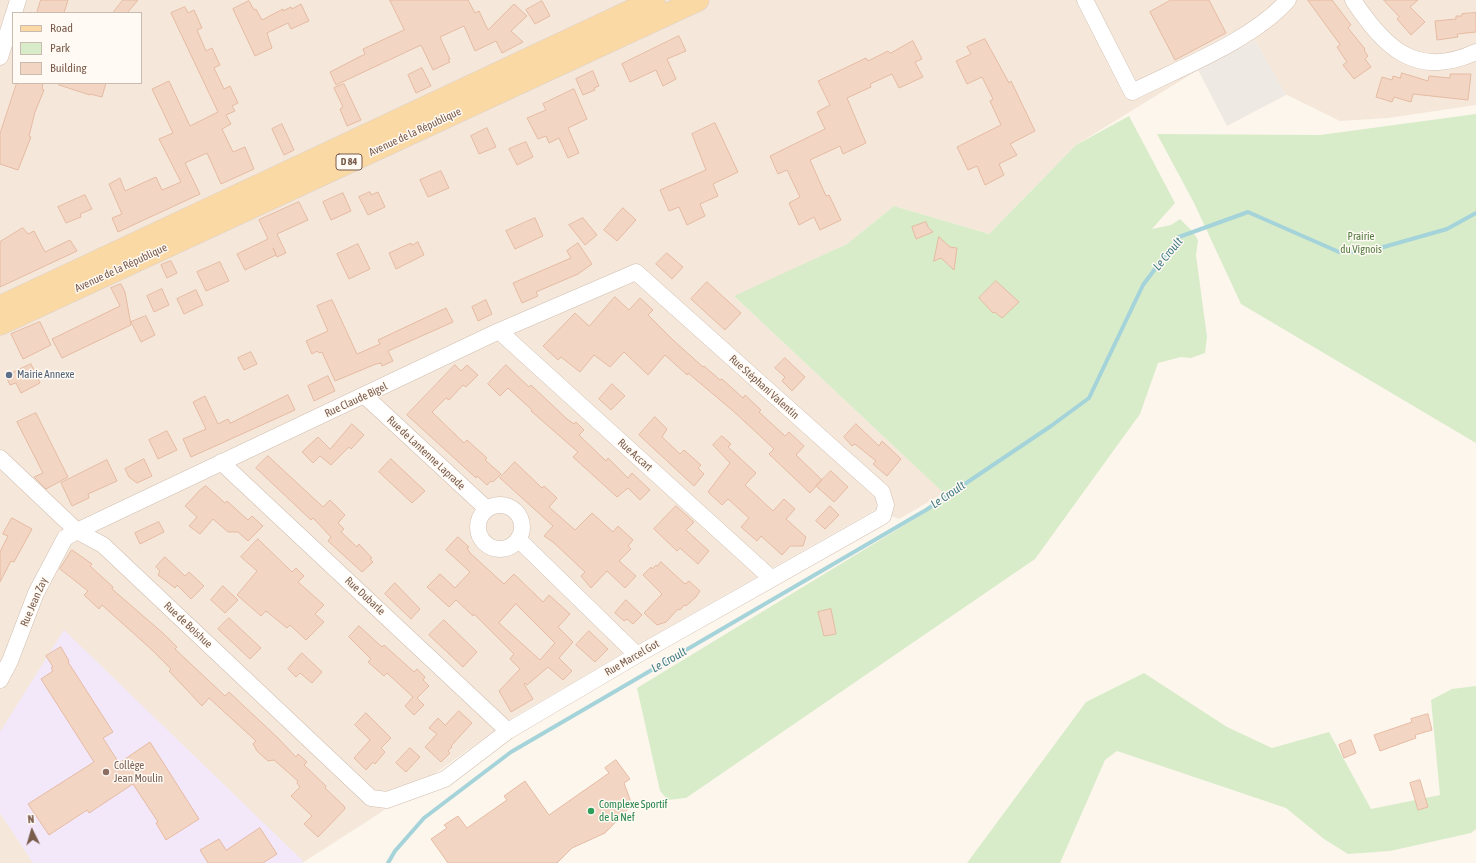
<!DOCTYPE html>
<meta charset="utf-8">
<style>
body{margin:0}
#map{position:relative;width:1476px;height:863px;overflow:hidden;background:#fdf6ec;font-family:"Asap Condensed",sans-serif}
canvas{display:block}
.legend{position:absolute;left:12px;top:12px;width:130px;height:72px;box-sizing:border-box;background:#fffaf3;border:1px solid #cabbb1;margin:0;padding:5px 7px;list-style:none;font-size:12px;color:#7a5c4d}
.legend li{display:flex;align-items:center;gap:8px;height:20px}
.legend b{width:20px;border:1px solid #cabbb1}
.north{position:absolute;left:12px;top:811px;width:40px;height:40px;-webkit-text-stroke:3px #fffaf3;paint-order:stroke;rotate:355deg;font-size:11px;font-weight:700;line-height:16px;text-align:center;color:#7a5c4d}
.north::after{content:'';display:block;margin:auto;width:14px;height:18px;background:#7a5c4d;clip-path:polygon(50% 0,100% 100%,50% 72%,0 100%)}
</style>
<div id="map">
<canvas width="1476" height="863"></canvas>
<ul class="legend">
<li><b style="height:5px;background:#fbd9a5"></b>Road</li>
<li><b style="height:11px;background:#d8ecc9"></b>Park</li>
<li><b style="height:11px;background:#f3d5c3"></b>Building</li>
</ul>
<div class="north">N</div>
</div>
<script>
const context = document.querySelector('canvas').getContext('2d');
context.lineJoin = 'round';
function fillPath(path, color) {
  context.fillStyle = color;
  context.fill(path, 'evenodd');
}
function trace(path, color, width, dash) {
  context.strokeStyle = color;
  context.lineWidth = width;
  context.lineCap = dash ? 'butt' : 'round';
  context.setLineDash(dash || []);
  context.stroke(path);
}
function label(font, color, halo, rows, align = 'center') {
  context.font = font + ' "Asap Condensed",sans-serif';
  context.lineWidth = 3;
  context.setLineDash([]);
  context.textBaseline = 'middle';
  context.strokeStyle = halo;
  context.fillStyle = color;
  for (const [text, x, y, turn = 0] of rows) {
    context.save();
    context.translate(x, y);
    context.rotate((+turn || 0) * Math.PI / 180);
    context.textAlign = isNaN(turn) ? turn : align;
    if (halo) context.strokeText(text, 0, 0);
    context.fillText(text, 0, 0);
    context.restore();
  }
}
const residential = new Path2D(`
 M0 0H1476V105L1388 118 1340 121 1285 94 1255 40 1198 70 1076 145 989 234 894 206 847 244 735 297 944 493 899 519 875 510 646 640 514 717 377 815 302 863H0ZM13 13H141V83H13Z`);
const industrial = new Path2D(`
 M1255 40 1286 95 1227 126 1198 70Z`);
const education = new Path2D(`
 M64 630 303 861 302 863H33L0 813V732Z`);
const green = new Path2D(`
 M1476 114V443L1241 304 1194 203 1157 134 1320 135Z
 M1129 116 1175 203 1152 229 1171 225 1180 219 1193 232 1198 240 1196 255 1207 337 1205 353 1191 358 1181 357 1158 363 1140 414 1035 559 686 798 668 800 660 791 637 688 949 498 734 296 847 244 894 206 989 234 1076 145Z
 M1144 673 1227 727 1272 748 1329 732 1371 809 1440 795 1431 700 1452 689 1476 686V829L1471 833 1390 851 1348 854 1324 839 1286 808 1117 751 1105 760 1060 863H967L1086 702Z`);
const stream = new Path2D(`
 M388 863 395 851 424 818 511 752 926 510 1051 426 1089 398 1143 285 1179 237 1248 212 1339 252H1366L1447 229 1476 213`);
const building = new Path2D(`
 M41 0H68L64 13H37Z
 M123 0H138L127 13H113Z
 M390 0H468L475 13 479 11 488 30 514 4 527 16 511 31 523 42 502 53 496 41 475 51 464 26 440 37 450 59 448 60 450 62 433 70 421 45 336 85 330 72 365 54 363 49 404 30Z
 M1171 0H1209L1226 33 1175 60 1150 12Z
 M1308 0H1332L1351 25 1348 28 1365 49 1364 50 1368 56 1365 59 1371 67 1354 79 1343 65 1347 62 1337 47 1340 45Z
 M1384 0H1418L1410 7 1425 22 1411 35 1397 19 1399 17Z
 M249 1 254 10 256 9 262 20 283 9V11L291 7 292 9 301 4 309 21 291 29 288 23 267 33 272 48 255 56 233 9Z
 M542 1 550 16 535 24 526 10Z
 M185 7 188 13 194 10 202 28 197 30 206 51 212 48 220 65 214 68 224 89 230 86 238 103 232 106 235 111 226 115 231 124 222 129 233 152 245 147 254 169 221 184 207 153 185 163 200 194 118 232 112 218 122 214 109 184 120 178 125 191 156 177 162 190 181 182 159 139 173 133 152 89 169 81 190 126 218 112 171 13Z
 M1476 13V32L1457 34 1458 37 1437 40 1435 21 1456 19V16H1462V14Z
 M679 36 686 51 667 59 676 79 663 86 656 70 630 82 622 64Z
 M985 39 1009 83 1011 81 1035 131 1010 144 1017 155 999 164 1004 175 985 185 977 166 968 170 957 147 1001 125 990 101 993 99 982 77 967 84 956 61 971 54 967 47Z
 M913 41 922 59 915 62 923 77 899 88 892 74 870 84 871 87 847 98 866 143 843 154 840 146 810 160 826 196 829 195 841 220 820 230 814 217 799 225 789 203 800 197 787 170 778 174 770 156 825 129 817 112 830 105 818 81 866 58 868 61 888 51 890 53Z
 M422 68 431 86 416 93 408 75Z
 M593 71 599 86 594 88 595 90 583 95 576 79Z
 M1402 73 1428 81 1429 76 1450 78V74H1471L1468 100 1413 94 1411 102 1394 97 1392 102 1376 97 1382 77 1392 80 1393 76 1400 78Z
 M17 83H43L42 89 44 90 35 112 29 136 31 137 18 170 0 164V134Z
 M59 83H106L102 97 90 94V95L59 85Z
 M344 84 361 120 347 126 340 109 343 107 334 88Z
 M574 89 587 119 568 128 579 153 568 158 559 138 549 143 546 136 538 139 527 118 546 110 543 104Z
 M715 123 738 172 713 184 718 196 700 204 705 216 687 225 679 207 669 211 660 190 706 170 692 134Z
 M282 124 294 150 284 155 272 129Z
 M487 128 496 147 479 154 471 136Z
 M526 142 533 157 517 165 509 149Z
 M441 171 449 188 428 197 420 180Z
 M370 192 371 195 378 192 385 207 368 215 359 197Z
 M343 193 351 211 331 220 323 202Z
 M85 195 92 209 80 214 81 217 66 223 58 207Z
 M299 202 308 220 277 234 286 253 277 257 273 248 276 255 245 270 237 254 268 239 259 220Z
 M623 208 636 220 617 241 604 230Z
 M535 218 543 236 515 249 506 231Z
 M583 218 597 235 585 245 569 225Z
 M926 222 928 227 933 232 916 239 912 227Z
 M23 228 28 234 34 231 45 252 70 240 77 251 0 287V242Z
 M939 237 950 247 957 248 954 270 941 258 934 261Z
 M418 242 424 255 396 269 389 253 411 243 412 245Z
 M578 243 592 264 578 274 536 292 538 296 522 303 513 283 571 258 567 251Z
 M358 244 370 269 349 279 337 254Z
 M667 253 683 267 672 279 656 264Z
 M171 261 177 273 167 278 161 265Z
 M220 262 229 281 206 291 197 272Z
 M996 281 1019 302 1002 318 995 312 993 313 979 298Z
 M707 282 741 313 725 330 691 299Z
 M121 284 125 292 131 325 62 358 52 339 120 306 111 288Z
 M162 289 169 305 154 312 147 296Z
 M196 290 203 305 184 314 177 299Z
 M615 297 629 310 640 298 653 310 648 315 673 340 703 367 704 366 720 380 722 379 743 398 745 395 761 410 759 412 785 436 789 432 804 446 796 455 822 480 810 493 769 454 774 449 757 433 732 410 688 373 687 375 665 355 648 375 624 352 610 367 594 355 580 372 561 357 558 360 543 346 575 313 589 326Z
 M332 300 357 354 380 344 378 340 446 308 453 322 388 351 393 361 382 366 381 363 376 364 335 381 322 352 319 353 317 351 312 354 306 341 328 331 317 306Z
 M486 300 492 314 478 321 472 307Z
 M146 316 155 335 141 342 131 322Z
 M40 322 51 345 23 359 11 334Z
 M251 352 257 364 244 370 238 358Z
 M785 358 805 377 792 391 782 381 785 377 775 368Z
 M31 364 40 383 21 393 16 383 10 385 6 376Z
 M455 365 461 371 467 365 478 375 466 387 463 385 449 400 446 398 432 412 464 443 467 440 487 458 485 460 501 474 493 482 491 481 487 485 477 476 476 478 407 415Z
 M506 365 529 387 531 385 567 419 574 424 576 422 584 430 579 435 606 461 608 458 628 478 632 473 650 490 640 500 628 488 617 497 573 457 578 452 531 411 532 410 508 388 500 396 488 384Z
 M328 376 335 391 314 401 308 386Z
 M612 384 625 396 611 410 599 399Z
 M288 395 295 410 191 457 183 439 206 429 193 402 205 396 218 424 228 419 230 423Z
 M36 413 68 477 46 489 34 477 43 473 17 422Z
 M655 417 667 429 662 437 680 454 684 450 701 465 698 468 704 474 694 486 639 435Z
 M352 424 364 435 351 449 349 447 331 465 320 456 313 463 302 452 318 437 330 449Z
 M856 424 879 446 882 441 901 459 887 476 873 464 876 461 855 444 852 446 844 437Z
 M167 431 177 450 158 459 149 440Z
 M722 436 731 444 728 447 756 473 745 485 773 511 784 499 795 509 786 519 806 537 803 546H790L782 555 761 536 757 541 741 527 749 518 728 499 722 505 708 492 730 463 713 445Z
 M268 456 323 507 330 500 345 515 338 523 344 529 341 532 357 547 359 544 372 558 370 559 373 562 362 572 328 541 331 537 313 518 311 520 256 468Z
 M144 459 152 476 137 483 129 477 125 469Z
 M391 459 425 491 412 503 379 472Z
 M107 460 117 481 88 494 89 498 72 506 61 483Z
 M515 462 542 488 544 486 557 498 549 507 575 530 592 513 613 532 618 526 633 540 628 546 631 549 619 561 636 576 625 588 607 571 591 588 581 576 585 572 553 542 544 536 553 526 500 478Z
 M831 471 848 487 834 502 816 486Z
 M206 486 225 503 227 501 248 520 252 516 263 526 248 541 238 532H228L213 519 200 534 189 526 197 517 185 506 200 490Z
 M676 506 694 522 686 530 709 551 698 564 680 548 677 551 654 529Z
 M830 506 839 515 825 529 816 521Z
 M12 518 32 529 14 562 11 561 0 582V552L8 536 3 534Z
 M159 522 164 532 140 544 135 533Z
 M458 537 469 547 467 548 470 553 504 584 514 574 543 602 549 595 570 614 558 627 573 642 559 658 572 671 563 680 548 667 527 685 525 683 524 684 533 699 511 712 499 691 520 669 510 659 514 654 474 614 473 616 456 600 449 607 427 587 440 574 455 588 470 572 446 550ZM516 604 555 643 540 660 499 623Z
 M258 539 292 572 296 568 304 576 298 582 324 605 315 614 324 622 306 640 290 625 287 628 266 611 261 616 237 595 257 571 241 557Z
 M72 550 92 564 90 566 113 587 112 589 164 634 177 647 175 649 225 696 229 692 279 739 296 757 298 754 307 762 304 765 326 786 325 788 344 806 345 809 318 837 304 824 312 816 291 796 300 787 297 783 298 781 274 760 268 761 257 751 253 744 256 741 209 698 202 706 169 671 171 669 151 649 102 605 99 609 84 595 88 591 60 569Z
 M165 557 185 576 189 572 204 586 191 599 177 585 175 588 158 575 160 571 156 567Z
 M661 562 685 584 689 581 700 591 696 597 686 606 684 605 680 610 678 609 666 622 657 625 644 613 662 594 643 575 651 567 652 569 656 565 657 566Z
 M395 583 420 609 411 619 385 594Z
 M223 586 238 600 225 613 211 600Z
 M626 600 642 615 633 624 627 619 624 621 615 613Z
 M831 609 836 634 824 636 818 612Z
 M229 618 261 648 250 659 218 629Z
 M444 620 477 652 463 667 429 635Z
 M359 626 382 647 384 645 414 672 417 669 425 677 423 680 429 686 417 698 424 705 414 715 405 706 413 697 387 673 384 676 368 662 371 659 349 637Z
 M589 631 608 649 595 662 576 645Z
 M61 647 69 661 68 662 113 732 103 738 119 763 150 742 199 819 166 840 156 823 158 822 133 784 89 813 87 810 49 835 28 804 94 762 41 679 53 671 51 668 53 667 46 656Z
 M302 653 322 672 312 683 300 673 296 677 288 669Z
 M459 711 472 723 451 746 452 747 448 751 450 753 441 762 425 747 437 734 429 728 438 718 445 725Z
 M366 713 391 738 381 748 385 752 375 764 373 762 366 770 354 758 370 740 355 725Z
 M1428 714 1432 730 1415 735 1416 738 1380 751 1374 735 1412 722 1411 719Z
 M1351 740 1356 753 1344 758 1339 745Z
 M410 748 420 757 406 772 396 763Z
 M616 760 630 779 624 783 632 805 605 833 572 848 557 863H448L431 839 447 828 444 825 458 816 467 828 507 800 504 796 525 781 549 815 609 773 605 768Z
 M1420 780 1428 807 1418 810 1410 783Z
 M260 828 277 854 263 863H208L200 850 219 839 226 850Z`);
const minor = new Path2D(`
 M1085 0 1132 92C1180 68 1253 40 1288 0
 M1353 0C1384 47 1416 80 1476 52
 M14 13 18 0
 M0 57 13 16
 M499 331 771 578
 M365 396 487 509
 M0 458 77 531 103 545 371 798 387 800 445 779 508 731 637 655 883 516 886 505 882 492 636 272 499 331 77 531 65 538 36 593 10 661 0 680
 M221 462 508 731
 M478 527a22 22 0 1 1 44 0a22 22 0 1 1-44 0Z
 M518 539 637 655`);
const primary = new Path2D(`
 M0 307 654 0
 M0 324 698 0`);
const markers = [
 [9,375,4,"#5c6f8a"],
 [106,772,4,"#8d6e63"],
 [591,811,4,"#2e9e5b"]
];
const shields = [
 [349,162,26]
];
const shieldNames = [
 ["D 84",349,162]
];
const streetNames = [
 ["Avenue de la République",415,132,-25],
 ["Avenue de la République",121,268,-25],
 ["Rue Stéphani Valentin",764,387,42],
 ["Rue Claude Bigel",356,400,-25],
 ["Rue de Lantenne Laprade",426,453,43],
 ["Rue Accart",635,455,42],
 ["Rue Dubarle",365,596,43],
 ["Rue Jean Zay",34,602,-67],
 ["Rue de Boishue",188,625,43],
 ["Rue Marcel Got",632,658,-30]
];
const parkNames = [
 ["Prairie",1361,237],
 ["du Vignois",1361,250]
];
const serviceNames = [
 ["Mairie Annexe",17,375]
];
const educationNames = [
 ["Collège",114,766],
 ["Jean Moulin",114,779]
];
const leisureNames = [
 ["Complexe Sportif",599,805],
 ["de la Nef",599,818]
];
const waterNames = [
 ["Le Croult",1168,254,-50],
 ["Le Croult",948,495,-34],
 ["Le Croult",669,660,-30]
];
fillPath(residential, '#f5e8da');
fillPath(industrial, '#efe9e4');
fillPath(education, '#f3e8fa');
fillPath(green, '#d8ecc9');
trace(stream, '#a5d3da', 4);
fillPath(building, '#f3d5c3');
trace(building, '#e6bba3', 1);
trace(minor, '#d1beb0', 17);
trace(primary, '#dad1cd', 23);
trace(minor, '#fff', 16);
trace(primary, '#fbd9a5', 22);
for (const [x, y, r, color] of markers) {
  const dot = new Path2D();
  dot.arc(x, y, r, 0, 2 * Math.PI);
  context.fillStyle = color;
  context.fill(dot);
  trace(dot, '#fffaf3', 1.5);
}
for (const [x, y, w] of shields) {
  const box = new Path2D();
  box.roundRect(x - w / 2, y - 8, w, 16, 3);
  context.fillStyle = '#fffaf3';
  context.fill(box);
  trace(box, '#7a5c4d', 1);
}
label('bold 10px', '#7a5c4d', null, shieldNames);
label('11px', '#7a5c4d', '#fffaf3', streetNames);
label('11px', '#537a41', '#fffaf3', parkNames);
label('11px', '#4e5e75', '#fffaf3', serviceNames, 'left');
label('11px', '#785e54', '#fffaf3', educationNames, 'left');
label('11px', '#27864d', '#fffaf3', leisureNames, 'left');
label('italic 12px', '#437c86', '#fffaf3', waterNames);
</script>
